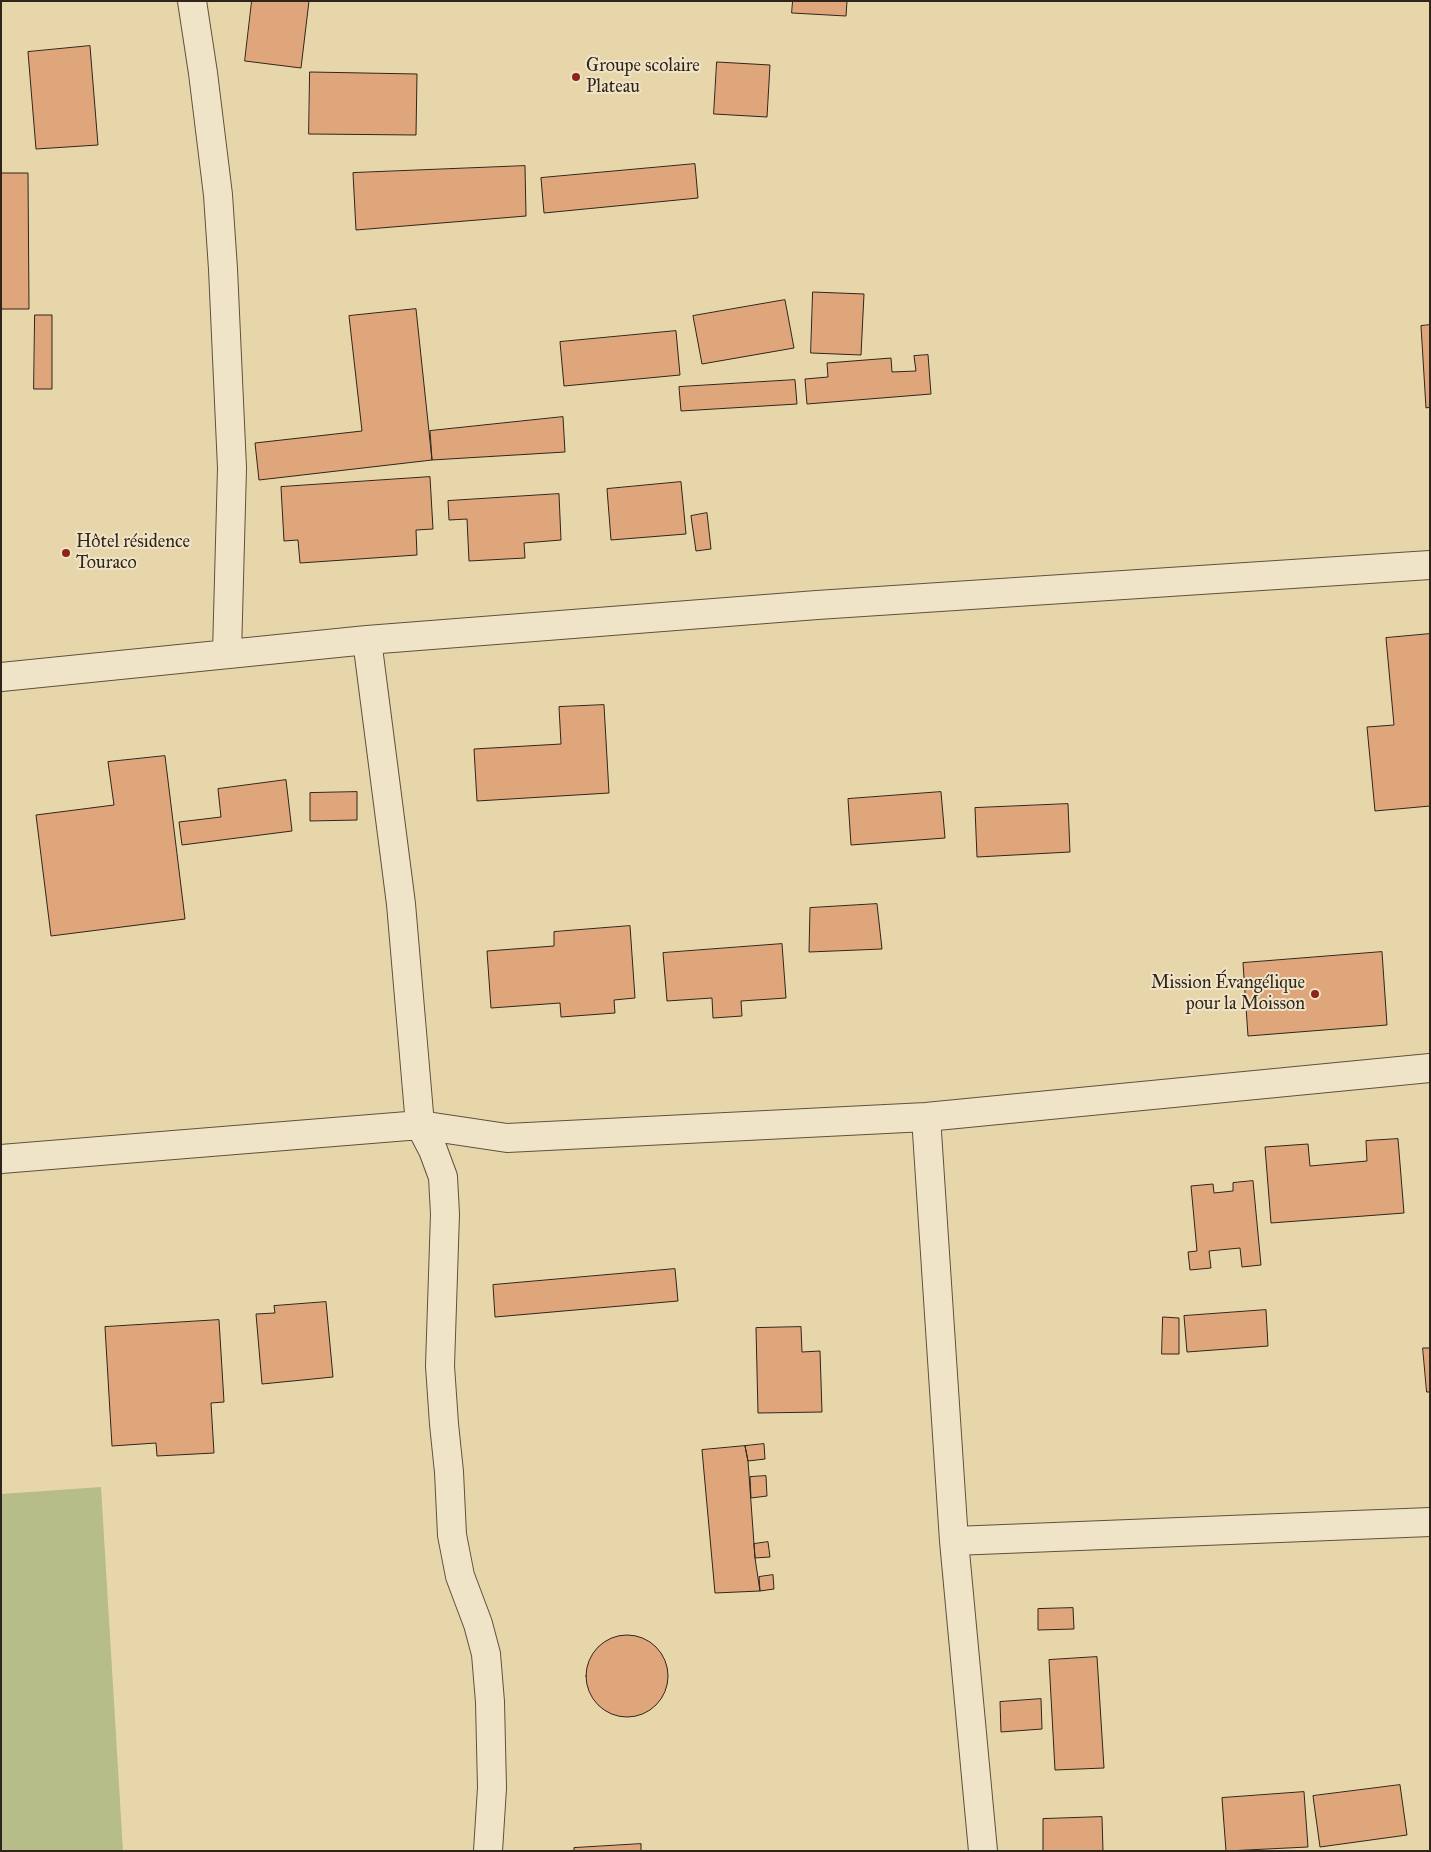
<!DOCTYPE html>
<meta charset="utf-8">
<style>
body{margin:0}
#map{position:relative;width:1431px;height:1852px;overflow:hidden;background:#e8d6ab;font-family:"IM FELL Great Primer",serif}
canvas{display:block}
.frame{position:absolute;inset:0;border:2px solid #30251a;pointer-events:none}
</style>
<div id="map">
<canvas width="1431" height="1852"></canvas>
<div class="frame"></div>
</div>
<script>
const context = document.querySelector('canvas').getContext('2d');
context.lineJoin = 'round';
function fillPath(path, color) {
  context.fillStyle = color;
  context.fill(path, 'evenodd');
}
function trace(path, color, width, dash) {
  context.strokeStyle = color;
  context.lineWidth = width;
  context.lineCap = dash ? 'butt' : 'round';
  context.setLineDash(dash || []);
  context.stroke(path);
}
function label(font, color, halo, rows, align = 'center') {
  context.font = font + ' "IM FELL Great Primer",serif';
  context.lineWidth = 4;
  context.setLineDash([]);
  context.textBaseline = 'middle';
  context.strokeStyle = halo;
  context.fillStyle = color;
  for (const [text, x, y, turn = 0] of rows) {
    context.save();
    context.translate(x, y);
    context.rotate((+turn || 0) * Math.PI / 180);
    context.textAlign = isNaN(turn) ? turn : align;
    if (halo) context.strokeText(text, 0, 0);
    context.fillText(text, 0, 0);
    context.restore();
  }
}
const green = new Path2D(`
 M101 1487 123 1851H1V1494Z`);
const building = new Path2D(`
 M252 1H309L301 68 245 61Z
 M793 1H847L846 16 792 13Z
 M90 46 98 145 36 149 28 52Z
 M717 62 770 65 767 117 714 114Z
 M310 72 417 74 416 135 309 134Z
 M695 164 698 198 544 213 541 178Z
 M525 166 526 216 356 230 353 173Z
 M1 173H28L29 309H1Z
 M813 292 864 294 861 355 811 353Z
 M785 300 794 348 702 364 693 316Z
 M416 309 432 460 259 480 255 443 362 431 349 316Z
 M35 315H52V389H34Z
 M1430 325V407L1426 408 1421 326Z
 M676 331 680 375 564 386 560 342Z
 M928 355 931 394 807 404 805 379 828 377 827 363 891 358 892 372 916 371 914 356Z
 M795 380 797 404 681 411 679 387Z
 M563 417 565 452 432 460 430 431Z
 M430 477 433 529 416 530 417 555 300 563 298 540 284 541 281 487Z
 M681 482 686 534 611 540 607 489Z
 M559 494 561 540 524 543 525 558 469 561 467 519 449 520 448 501Z
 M707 513 711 549 696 551 691 516Z
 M1430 634V806L1375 811 1367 727 1394 725 1386 638Z
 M604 705 609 793 477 801 474 749 561 744 559 707Z
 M165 756 185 919 51 936 36 815 114 805 108 762Z
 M286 780 292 831 182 845 179 822 221 817 218 789Z
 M357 792V820L310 821V793Z
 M941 792 945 838 851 845 848 799Z
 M1068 804 1070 852 977 857 975 808Z
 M877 904 882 949 809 952 810 908Z
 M630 926 635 998 614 1000 615 1013 561 1017 560 1003 491 1008 487 951 554 946V932Z
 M782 944 786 998 741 1001 742 1016 713 1018 712 998 667 1001 663 953Z
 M1382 952 1387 1025 1248 1036 1243 963Z
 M1398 1139 1404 1213 1271 1223 1265 1147 1308 1144 1310 1166 1367 1161 1366 1141Z
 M1253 1181 1261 1265 1242 1267 1240 1248 1209 1251 1211 1268 1190 1270 1188 1252 1197 1251 1191 1186 1213 1184 1214 1193 1233 1191V1183Z
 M675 1269 678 1301 495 1317 493 1285Z
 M326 1302 333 1377 262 1384 256 1314 275 1313 274 1306Z
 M1266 1310 1268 1346 1187 1352 1184 1316Z
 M1163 1317 1179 1318V1354H1162Z
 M219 1320 224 1402 211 1403 214 1453 157 1456 156 1443 112 1446 105 1327Z
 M801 1327 802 1352 820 1351 822 1412 758 1413 756 1328Z
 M1423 1348H1430V1392H1427Z
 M764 1444 765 1459 748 1461 745 1446Z
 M745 1446 748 1461 755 1558 760 1591 715 1593 702 1450Z
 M766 1476 767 1496 751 1498 750 1477Z
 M768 1542 770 1557 755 1558 754 1544Z
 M773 1575 774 1589 760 1591 759 1577Z
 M1073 1608 1074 1629 1038 1630V1609Z
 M586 1676a41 41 0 1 1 82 0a41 41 0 1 1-82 0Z
 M1097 1657 1104 1768 1055 1770 1049 1660Z
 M1041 1699 1042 1729 1001 1732 1000 1702Z
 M1400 1785 1407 1835 1320 1847 1313 1796Z
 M1304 1792 1308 1847 1226 1851 1222 1798Z
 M1102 1817 1103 1851H1043V1819Z
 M641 1844V1851H574V1848Z`);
const minor = new Path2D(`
 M192 1 203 73 218 195 223 269 232 468 227 653
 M367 640 401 904 420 1125 433 1150 443 1177 445 1214 440 1366 444 1424 449 1472 452 1535 460 1576 478 1624 486 1654 490 1702 492 1788 488 1851
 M1 677 367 640 817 605 1430 565
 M926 1117 954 1541 983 1851
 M1 1159 420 1125 507 1138 926 1117 1430 1068
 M954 1541 1430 1522`);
const markers = [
 [576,77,5,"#8f2418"],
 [66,553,5,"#8f2418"],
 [1315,994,5,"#8f2418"]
];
const poiNames = [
 ["Groupe scolaire",586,67],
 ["Plateau",586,88],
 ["Hôtel résidence",76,543],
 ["Touraco",76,564],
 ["Mission Évangélique",1305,984,"right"],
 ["pour la Moisson",1305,1005,"right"]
];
fillPath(green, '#b6bd88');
fillPath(building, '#dfa67b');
trace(building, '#30251a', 1);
trace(minor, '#5e513e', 30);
trace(minor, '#f0e4c8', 28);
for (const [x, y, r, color] of markers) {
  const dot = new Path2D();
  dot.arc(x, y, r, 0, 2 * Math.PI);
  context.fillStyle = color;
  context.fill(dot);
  trace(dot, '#f0e4c8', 2);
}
label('18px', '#30251a', '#f0e4c8', poiNames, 'left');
</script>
